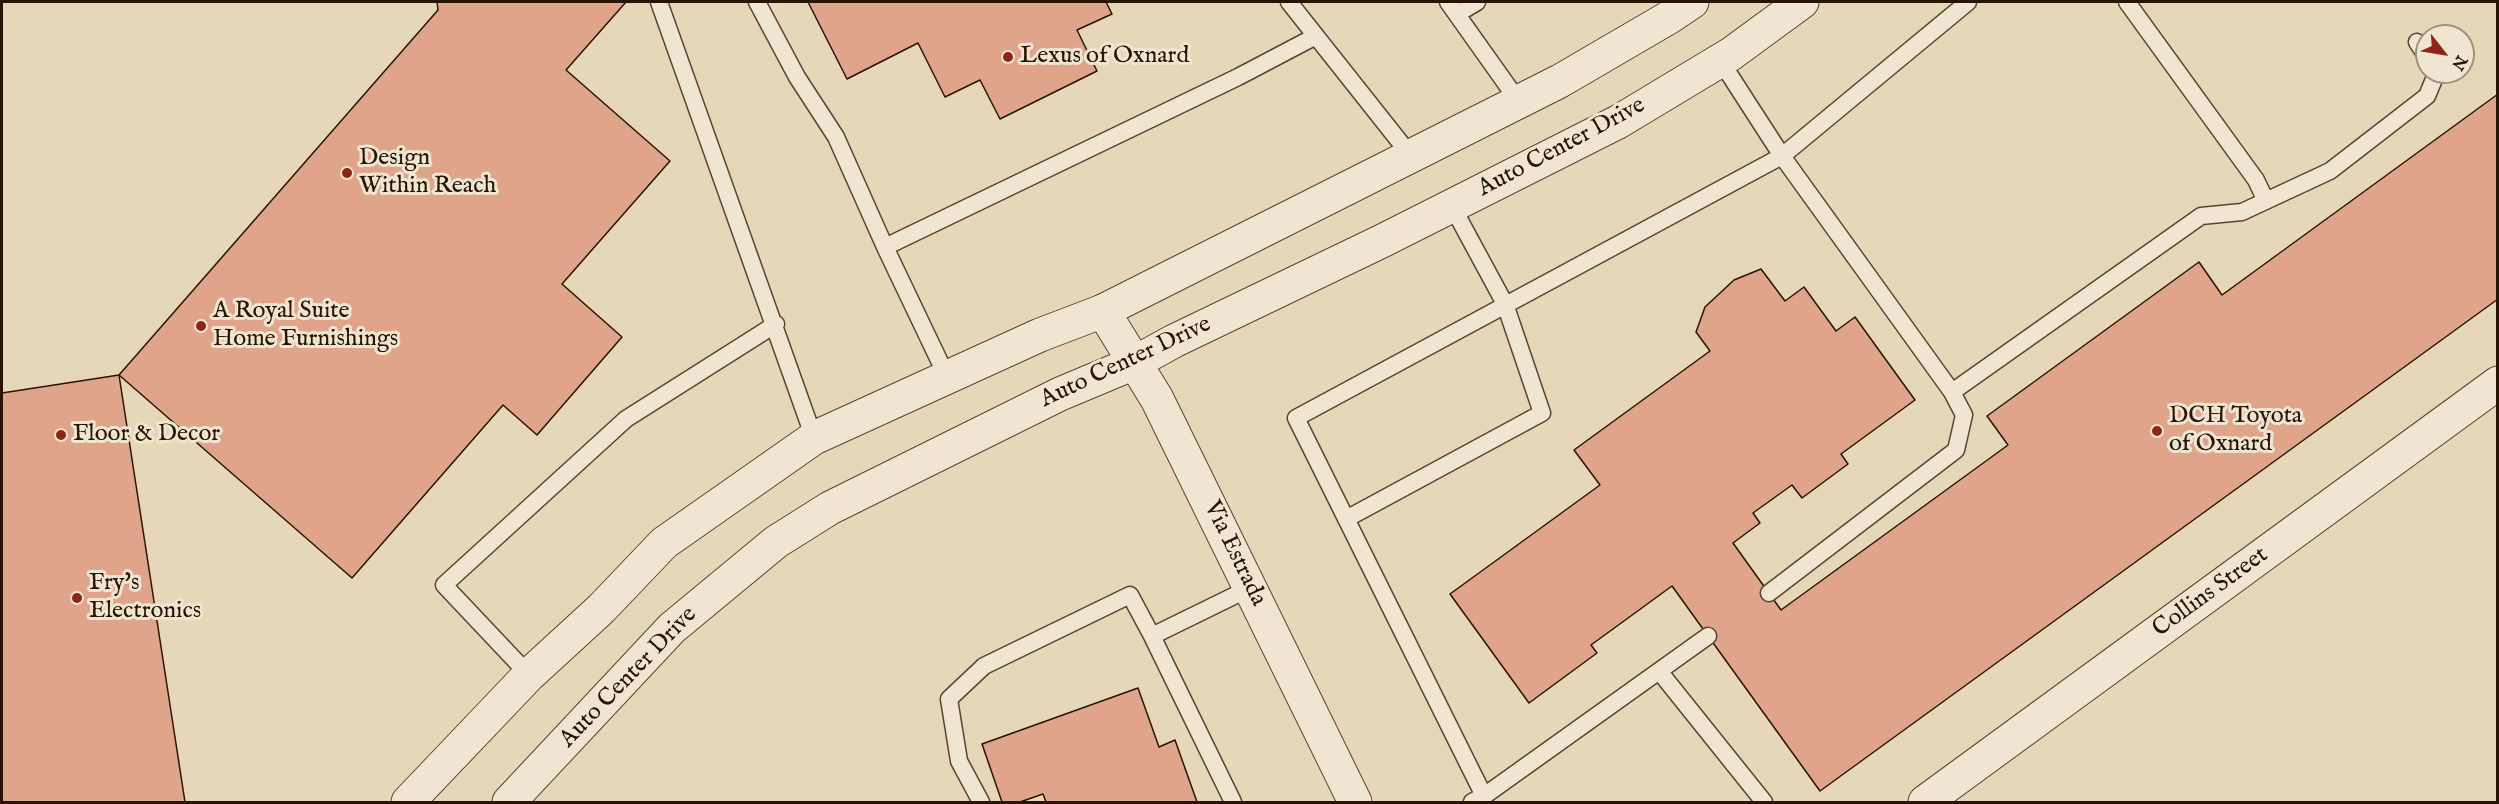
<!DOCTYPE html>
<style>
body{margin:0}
#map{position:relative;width:2499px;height:804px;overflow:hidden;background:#e6d7b8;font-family:"IM FELL English",serif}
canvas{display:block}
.frame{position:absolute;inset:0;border:3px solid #281401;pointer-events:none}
.north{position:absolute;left:2415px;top:24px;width:60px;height:60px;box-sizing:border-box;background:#efe5d1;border:2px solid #9f917e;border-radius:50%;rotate:121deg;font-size:16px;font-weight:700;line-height:24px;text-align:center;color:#281401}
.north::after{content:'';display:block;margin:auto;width:21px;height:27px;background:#8f2418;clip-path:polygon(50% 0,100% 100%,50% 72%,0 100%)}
</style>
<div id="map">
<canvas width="2499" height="804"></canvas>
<div class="frame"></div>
<div class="north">N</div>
</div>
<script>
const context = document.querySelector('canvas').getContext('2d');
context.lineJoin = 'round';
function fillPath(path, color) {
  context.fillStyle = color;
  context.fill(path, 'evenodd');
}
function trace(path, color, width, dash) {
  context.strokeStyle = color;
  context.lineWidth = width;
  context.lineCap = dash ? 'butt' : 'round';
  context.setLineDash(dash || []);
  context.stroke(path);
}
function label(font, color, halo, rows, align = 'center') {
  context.font = font + ' "IM FELL English",serif';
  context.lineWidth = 6;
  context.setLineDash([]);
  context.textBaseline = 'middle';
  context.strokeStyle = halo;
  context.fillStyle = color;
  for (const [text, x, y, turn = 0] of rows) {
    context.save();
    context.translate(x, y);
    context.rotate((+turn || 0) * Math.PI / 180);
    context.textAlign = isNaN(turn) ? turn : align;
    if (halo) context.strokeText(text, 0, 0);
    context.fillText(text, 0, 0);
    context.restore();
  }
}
const building = new Path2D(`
 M437 2H626L566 70 670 161 562 284 622 337 537 435 503 405 352 578 119 375 438 10Z
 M808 2H1106L1112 14 1077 30 1097 71 1000 119 980 80 945 97 918 43 847 79Z
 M2498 94V299L1820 791 1672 586 1591 645 1597 653 1529 703 1450 594 1600 485 1574 450 1710 351 1696 332 1705 307 1734 280 1761 269 1785 301 1804 287 1836 331 1855 317 1915 400 1841 454 1848 464 1802 498 1792 485 1753 513 1760 523 1733 543 1781 610 2008 445 1987 416 2199 262 2222 295Z
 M119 375 185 802H2V393Z
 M1138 688 1159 747 1175 740 1197 802H1046L1043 794 1020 802H1002L982 744Z`);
const service = new Path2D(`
 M659 2 814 438
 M757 2 797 77 836 137 885 247 947 377
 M1289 2 1411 156
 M1448 2 1519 102
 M2127 2 2256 180 2266 201
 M1457 14 1477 2
 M2417 42 2427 57
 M1720 60 1782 156 1952 392 2201 216 2242 212 2330 171 2427 96 2437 72
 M885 247 1238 77 1316 36
 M1346 519 1542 413 1505 304 1452 206
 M1769 593 1956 450 1964 415 1952 392
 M1152 636 1233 802
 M1659 671 1764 802
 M529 675 444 585 626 419 776 324
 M1484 796 1708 636
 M981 802 959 761 949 699 984 666 1130 595 1152 636 1250 588
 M1472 802 1484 796 1296 418 1782 156 1968 2`);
const minor = new Path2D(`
 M1103 311 1157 399 1355 802
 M1925 802 2498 383`);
const tertiary = new Path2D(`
 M408 802 529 675 601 609 664 543 814 438 1040 335 1103 311 1560 81 1668 18 1692 2
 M509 802 672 628 776 542 830 508 1060 394 1134 363 1174 341 1382 241 1618 122 1731 54 1802 2`);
const markers = [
 [1008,57,6,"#8f2418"],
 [347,173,6,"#8f2418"],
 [201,326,6,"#8f2418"],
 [2157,431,6,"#8f2418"],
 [61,435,6,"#8f2418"],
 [77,598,6,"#8f2418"]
];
const poiNames = [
 ["Lexus of Oxnard",1020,57],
 ["Design",359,159],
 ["Within Reach",359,187],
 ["A Royal Suite",213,312],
 ["Home Furnishings",213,340],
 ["DCH Toyota",2169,417],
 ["of Oxnard",2169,445],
 ["Floor & Decor",73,435],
 ["Fry's",89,584],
 ["Electronics",89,612]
];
const streetNames = [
 ["Auto Center Drive",1562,148,-28],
 ["Auto Center Drive",1126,363,-25],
 ["Via Estrada",1234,554,64],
 ["Collins Street",2211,593,-36],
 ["Auto Center Drive",629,678,-46]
];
fillPath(building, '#dfa48a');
trace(building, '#281401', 1.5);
trace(service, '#58452f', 19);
trace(minor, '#58452f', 35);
trace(tertiary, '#58452f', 35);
trace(service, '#efe5d1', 16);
trace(minor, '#efe5d1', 33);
trace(tertiary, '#efe5d1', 33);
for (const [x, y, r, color] of markers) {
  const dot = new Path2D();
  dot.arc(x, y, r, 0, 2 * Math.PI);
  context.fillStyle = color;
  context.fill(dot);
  trace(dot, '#efe5d1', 2);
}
label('24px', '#281401', '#efe5d1', poiNames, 'left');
label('24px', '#281401', '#efe5d1', streetNames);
</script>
